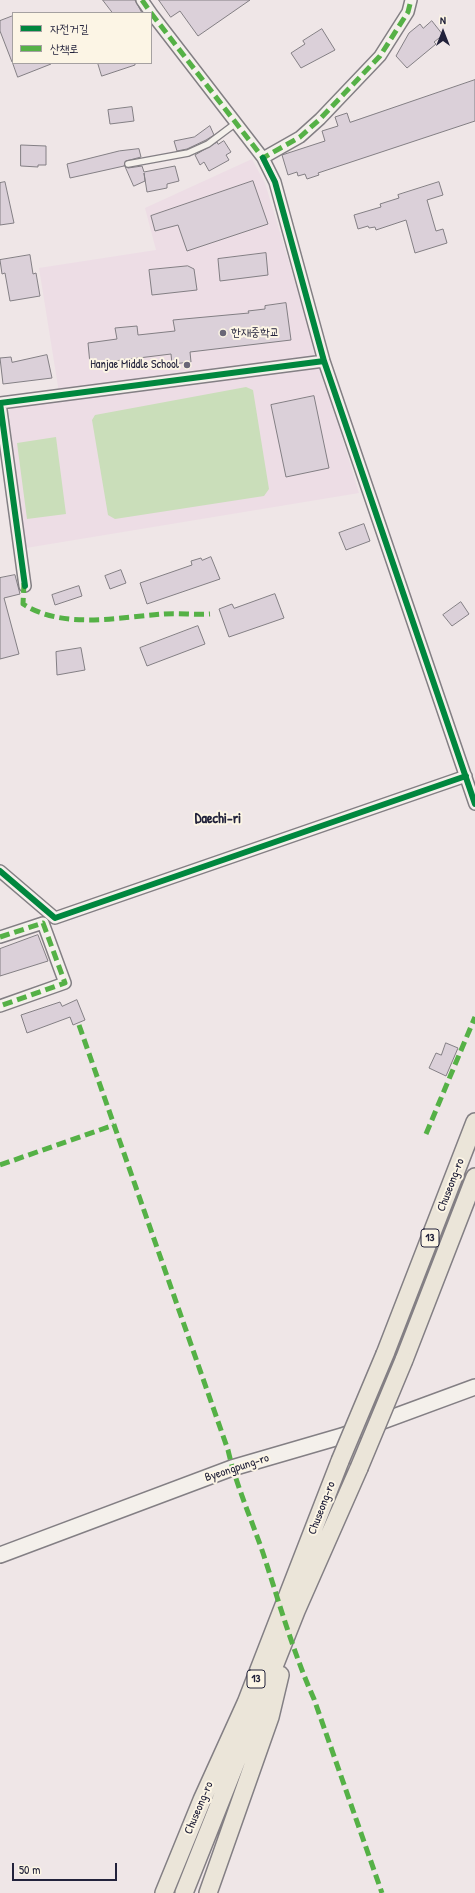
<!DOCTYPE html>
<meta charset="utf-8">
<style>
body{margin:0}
#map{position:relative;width:475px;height:1893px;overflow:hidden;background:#efe6e7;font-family:"Patrick Hand","Poor Story",sans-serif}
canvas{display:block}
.legend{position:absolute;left:12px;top:12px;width:140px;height:52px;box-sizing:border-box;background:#fcf5e5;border:1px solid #a5a1a1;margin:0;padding:5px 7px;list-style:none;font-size:12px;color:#22223b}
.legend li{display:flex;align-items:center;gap:8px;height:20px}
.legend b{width:20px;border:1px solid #a5a1a1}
.north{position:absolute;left:423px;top:12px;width:40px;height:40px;-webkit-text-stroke:3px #fcf5e5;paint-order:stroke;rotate:0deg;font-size:11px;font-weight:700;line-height:16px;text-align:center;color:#22223b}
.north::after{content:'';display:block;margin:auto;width:14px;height:18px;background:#22223b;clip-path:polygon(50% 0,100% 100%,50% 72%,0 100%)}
.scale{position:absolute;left:12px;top:1863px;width:105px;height:18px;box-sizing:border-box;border:2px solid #22223b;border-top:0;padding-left:5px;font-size:12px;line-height:14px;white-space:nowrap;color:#22223b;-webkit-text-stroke:3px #fcf5e5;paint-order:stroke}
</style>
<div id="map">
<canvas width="475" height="1893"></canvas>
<ul class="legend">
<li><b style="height:5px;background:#00873e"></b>자전거길</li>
<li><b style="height:5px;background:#55b146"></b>산책로</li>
</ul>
<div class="north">N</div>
<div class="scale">50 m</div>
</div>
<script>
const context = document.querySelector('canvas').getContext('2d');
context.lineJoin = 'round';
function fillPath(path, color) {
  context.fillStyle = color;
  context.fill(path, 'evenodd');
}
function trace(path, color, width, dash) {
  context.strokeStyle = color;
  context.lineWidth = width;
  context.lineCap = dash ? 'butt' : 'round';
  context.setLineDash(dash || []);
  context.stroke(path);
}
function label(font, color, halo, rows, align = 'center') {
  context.font = font + ' "Patrick Hand","Poor Story",sans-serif';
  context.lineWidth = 4;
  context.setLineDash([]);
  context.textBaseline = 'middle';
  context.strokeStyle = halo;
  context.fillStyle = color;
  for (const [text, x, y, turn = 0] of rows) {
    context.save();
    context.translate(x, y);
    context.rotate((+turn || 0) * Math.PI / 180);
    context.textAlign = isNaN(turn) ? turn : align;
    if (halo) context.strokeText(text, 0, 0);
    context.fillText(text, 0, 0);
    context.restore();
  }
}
const built = new Path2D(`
 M252 159 265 183 359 493 26 548 8 407 60 399 39 268 156 250 145 208Z`);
const green = new Path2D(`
 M246 387 253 390 269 489 264 496 115 519 108 515 92 420 95 415Z
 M56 437 66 514 27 519 17 443Z`);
const building = new Path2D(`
 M103 0H135L142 13H113Z
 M159 0H250L198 36 180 11 171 17Z
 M13 16V62H12L0 31V21Z
 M432 21 443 35 434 42 436 44 407 68 396 56 409 33 420 24 423 28Z
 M322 29 335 50 301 68 291 53 305 44 303 41Z
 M13 63H51V64L18 77Z
 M98 63H135V65L102 76Z
 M475 80V121L318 173 319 175 307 179 305 174 298 176 297 172 288 175 282 155 325 141 322 131 338 126 335 117 347 113 350 122Z
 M132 107 134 121 110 124 108 110Z
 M210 126 214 135 206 140 187 149 177 151 174 141 194 137Z
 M224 141 231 152 226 155 229 160 209 171 204 162 200 165 195 155 217 142 218 144Z
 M21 145 46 146V165H38V167L21 166Z
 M139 149 141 157 126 161 124 166 70 178 67 164 119 151Z
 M125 166 128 168 142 166 144 172 175 166 179 181 167 184V188L147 192 144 173 145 181 134 186Z
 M253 181 268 224 187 251 178 225 155 231 151 216Z
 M5 182 14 223 0 225V183Z
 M439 182 443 195 427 200 436 231 443 229 447 243 415 253 406 220 376 230 375 227 369 228 368 226 358 229 354 215 381 207 380 204 399 198 398 195Z
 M266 253 268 275 220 281 218 259Z
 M30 255 33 274 36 273 40 296 10 301 5 273 2 274 0 260Z
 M188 266 194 269 197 290 152 295 149 270Z
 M286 303 291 340 190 352 191 362 172 364 171 354 90 364 88 343 117 339 115 328 137 326 138 335 175 331 173 320 249 313 248 311 265 309V306Z
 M47 355 52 378 3 384 0 358 11 357 12 362Z
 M314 396 329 468 286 477 271 405Z
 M364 524 370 541 346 550 339 533Z
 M211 557 220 579 147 604 140 583 192 565 191 561 201 558 202 560Z
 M121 570 126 583 110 589 105 576Z
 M15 575 20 594 4 598 19 654 0 659V578Z
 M79 586 82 596 55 605 52 595Z
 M275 594 284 618 229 637 219 609 232 604 234 608Z
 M461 602 469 614 452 626 443 615Z
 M198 626 205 644 147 666 140 648Z
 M81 648 85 670 57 675 56 652Z
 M38 935 48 961 0 976V949Z
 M77 1000 85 1020 73 1025 70 1017 27 1033 21 1015 60 1002 62 1006Z
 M446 1043 458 1048 446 1076 429 1068 436 1053 441 1055Z`);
const lane = new Path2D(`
 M128 164 188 153 208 144 236 123`);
const street = new Path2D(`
 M142 0 151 13
 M151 13 263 158 300 137 320 119 380 56 408 12 411 0
 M263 158 275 182 324 361 475 804
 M25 586 0 403 324 361
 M0 871 55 918 466 776
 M0 937 43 923 65 983 0 1006`);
const secondary = new Path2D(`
 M0 1555 232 1468 342 1436 475 1387`);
const primary = new Path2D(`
 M385 1354 475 1122
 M404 1360 475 1177
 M164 1893 202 1800 246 1703 340 1461
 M184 1893 296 1611 359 1468
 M208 1893 270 1717 280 1675`);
const primaryBridge = new Path2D(`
 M340 1461 385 1354
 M359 1468 404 1360`);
const quiet = new Path2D(`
 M142 0 151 13
 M151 13 263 158 300 137 320 119 380 56 408 12 411 0
 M24 583 23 604C64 630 118 617 164 614 179 613 195 615 210 614
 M0 937 43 923 65 983 0 1006
 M79 1025 228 1450C236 1485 251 1518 263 1553 279 1602 293 1652 314 1699L382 1893
 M426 1134 475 1017
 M0 1165 114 1125`);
const cycleway = new Path2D(`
 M263 158 275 182 324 361 475 804
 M25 586 0 403 324 361
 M0 871 55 918 466 776`);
const markers = [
 [223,333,4,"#6a6777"],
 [187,365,4,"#6a6777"]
];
const shields = [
 [430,1238,18],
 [256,1679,18]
];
const shieldNames = [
 ["13",430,1238],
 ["13",256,1679]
];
const poiNames = [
 ["한재중학교",231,333],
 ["Hanjae Middle School",179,365,"right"]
];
const streetNames = [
 ["Chuseong-ro",451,1185,-69],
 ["Byeongpung-ro",237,1468,-18],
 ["Chuseong-ro",322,1508,-69],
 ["Chuseong-ro",199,1808,-67]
];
const quarterNames = [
 ["Daechi-ri",218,819]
];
fillPath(built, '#eddde5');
fillPath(green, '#cadeba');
fillPath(building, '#dbd0d9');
trace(building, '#837f84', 1);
trace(lane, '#837f84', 8);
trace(street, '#837f84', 14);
trace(secondary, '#837f84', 18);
trace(primary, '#837f84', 20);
trace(lane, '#f4f0eb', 5.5);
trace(street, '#f4f0eb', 11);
trace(secondary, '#f4f0eb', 15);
trace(primary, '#ebe5d9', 17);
trace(primaryBridge, '#837f84', 20, []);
trace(primaryBridge, '#ebe5d9', 17);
trace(quiet, '#55b146', 5, [10, 5]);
trace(cycleway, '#00873e', 6);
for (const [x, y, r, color] of markers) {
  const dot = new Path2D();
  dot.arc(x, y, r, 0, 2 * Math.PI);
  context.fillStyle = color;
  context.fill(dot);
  trace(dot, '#fcf5e5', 1.5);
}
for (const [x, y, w] of shields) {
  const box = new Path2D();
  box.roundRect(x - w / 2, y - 9, w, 18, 3);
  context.fillStyle = '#fcf5e5';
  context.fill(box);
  trace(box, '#22223b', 1);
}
label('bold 11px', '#22223b', null, shieldNames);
label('12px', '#22223b', '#fcf5e5', poiNames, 'left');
label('12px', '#22223b', '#fcf5e5', streetNames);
label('bold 14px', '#22223b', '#fcf5e5', quarterNames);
</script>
